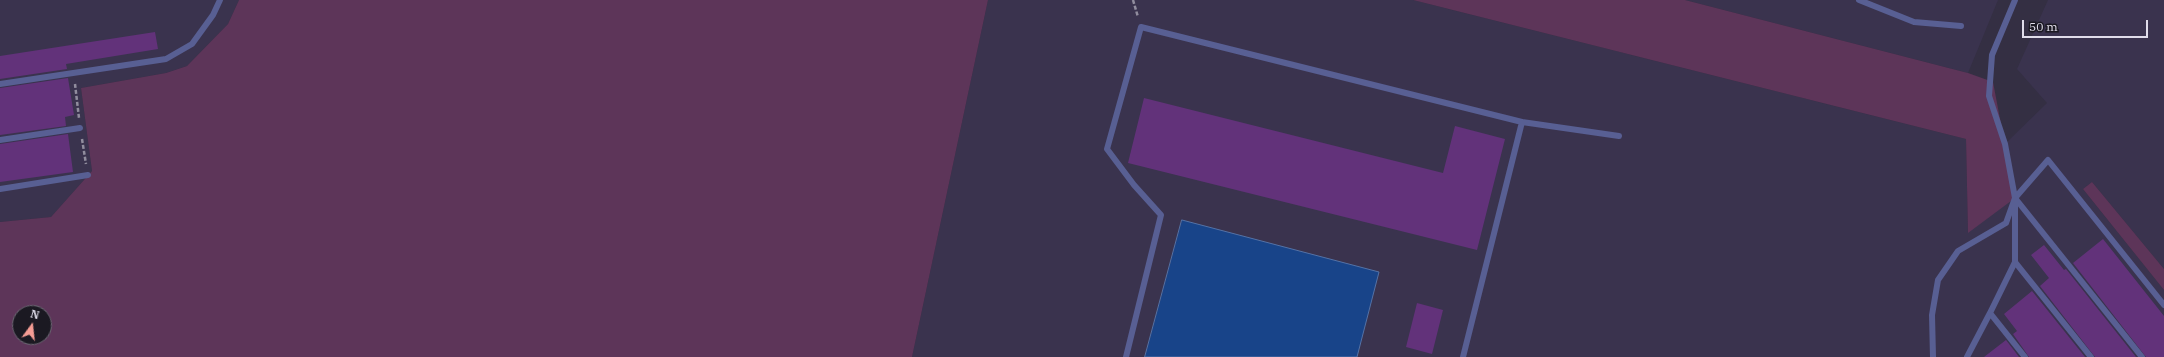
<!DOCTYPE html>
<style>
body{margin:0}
#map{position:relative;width:2164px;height:357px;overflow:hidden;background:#342f43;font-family:"IBM Plex Serif",serif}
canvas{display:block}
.north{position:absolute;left:12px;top:305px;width:40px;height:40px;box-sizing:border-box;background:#1b1922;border:1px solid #6a6772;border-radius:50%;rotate:15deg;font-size:11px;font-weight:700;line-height:16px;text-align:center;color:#e0ddea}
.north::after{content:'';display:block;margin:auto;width:14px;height:18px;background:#f59c94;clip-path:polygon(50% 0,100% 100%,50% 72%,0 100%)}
.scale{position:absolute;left:2022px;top:20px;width:126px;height:18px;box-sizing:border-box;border:2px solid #e0ddea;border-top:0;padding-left:5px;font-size:12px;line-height:14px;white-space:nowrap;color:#e0ddea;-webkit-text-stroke:3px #1b1922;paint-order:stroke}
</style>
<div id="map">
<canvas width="2164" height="357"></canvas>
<div class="north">N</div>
<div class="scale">50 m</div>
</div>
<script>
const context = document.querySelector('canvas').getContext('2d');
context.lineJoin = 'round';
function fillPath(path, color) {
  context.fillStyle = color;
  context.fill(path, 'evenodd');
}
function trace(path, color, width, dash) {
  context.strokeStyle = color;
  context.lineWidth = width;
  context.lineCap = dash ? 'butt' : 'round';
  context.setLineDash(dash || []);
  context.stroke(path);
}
const built = new Path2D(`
 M0 0H239L228 24 187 66 166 73 81 88 92 171 51 217 0 222Z
 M988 0H1413L1966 139 1968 233 2005 144 2047 103 2017 69 2048 0H2164V269L2092 182 2083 189 2164 290V357H912Z
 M1685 0H1998L1968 73Z`);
const green = new Path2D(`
 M239 0H988L912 357H0V222L51 217 92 171 81 88 166 73 187 66 228 24ZM20 313H44V337H20Z
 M1413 0H1685L1968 73 1993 82 2015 198 1968 233 1966 139Z
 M2092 182 2164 269V290L2083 189Z`);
const water = new Path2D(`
 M1182 220 1379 272 1357 357H1145Z`);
const building = new Path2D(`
 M155 32 158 49 66 64 67 69 0 79V56Z
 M68 78 74 115 65 117 66 126 0 135V88Z
 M1144 98 1443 173 1455 126 1505 139 1477 250 1128 163Z
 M68 134 73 172 0 182V144Z
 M2103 239 2164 316V357H2146L2073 263Z
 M2044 245 2064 270 2066 269 2136 357H2095L2040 286 2049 278 2031 255Z
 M2032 291 2085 357H2029L2013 334 2017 331 2004 314Z
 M1417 303 1443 310 1432 354 1406 347Z
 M2006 340 2019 357H1984Z`);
const path = new Path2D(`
 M1133 0 1138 17
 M75 84 79 118
 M82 139 86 164`);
const service = new Path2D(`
 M1859 0 1914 22 1961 26
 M2015 0 1992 55 1989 96 2005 144 2015 198V262L1990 313 2025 357
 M0 84 166 59 192 44 213 15 220 0
 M0 140 80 128
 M0 189 88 175
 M2015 198 2142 357
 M2015 262 2091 357
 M1126 357 1161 215 1134 185 1107 149 1141 27 1522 122 1619 136
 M1463 357 1522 122
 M1933 357 1932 315 1938 280 1958 251 2006 223 2015 198 2048 160 2164 305
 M1967 357 1990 313`);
fillPath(built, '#3a334e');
fillPath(green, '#5d3559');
fillPath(water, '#184489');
trace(water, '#5472a6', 1);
fillPath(building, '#62327a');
trace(path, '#918d9e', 2.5, [4, 2]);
trace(service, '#585f93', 6);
</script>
